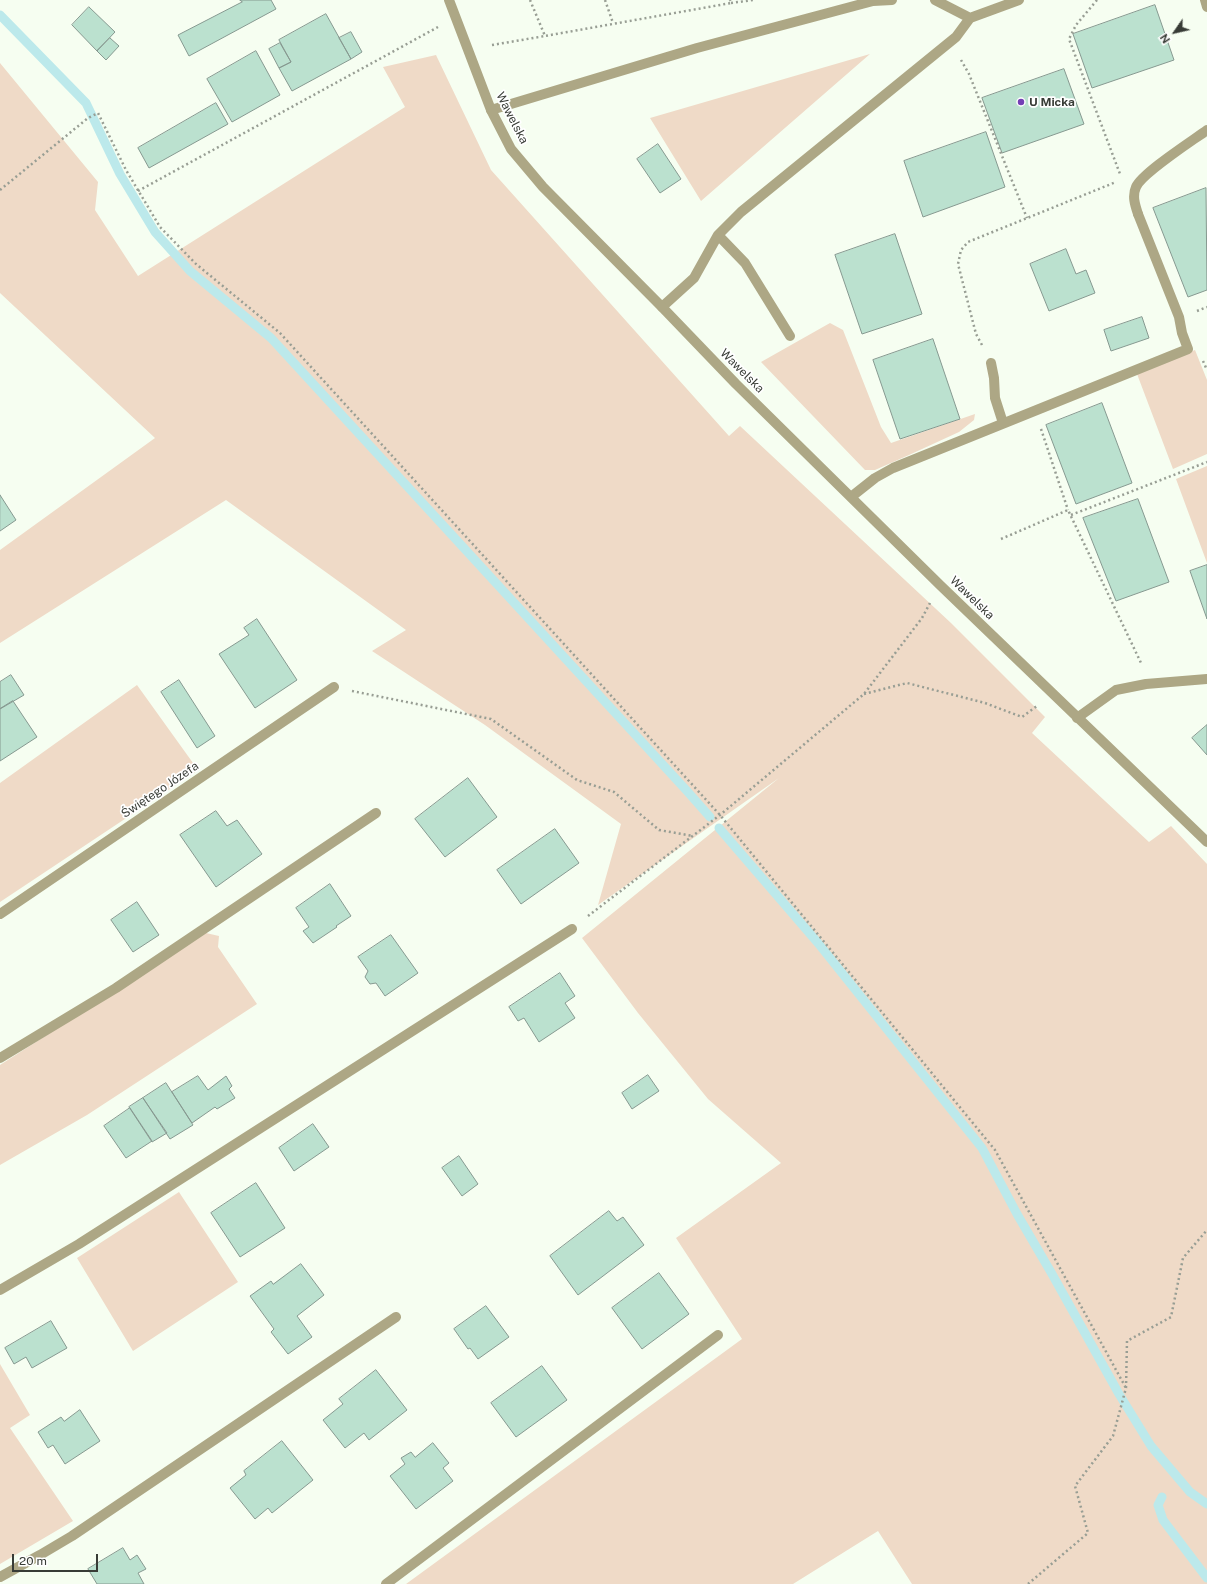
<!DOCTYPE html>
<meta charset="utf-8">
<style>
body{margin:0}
#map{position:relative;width:1207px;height:1584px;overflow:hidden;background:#f6fef1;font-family:"Public Sans",sans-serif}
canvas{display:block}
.north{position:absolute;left:1155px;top:12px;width:40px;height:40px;-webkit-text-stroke:3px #fff;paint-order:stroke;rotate:236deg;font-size:11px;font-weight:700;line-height:16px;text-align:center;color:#383c36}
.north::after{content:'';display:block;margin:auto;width:14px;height:18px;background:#383c36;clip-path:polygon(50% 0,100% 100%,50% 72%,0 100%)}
.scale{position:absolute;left:12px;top:1554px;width:86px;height:18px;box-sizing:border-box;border:2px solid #383c36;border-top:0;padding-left:5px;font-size:12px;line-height:14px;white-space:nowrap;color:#383c36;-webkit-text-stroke:3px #fff;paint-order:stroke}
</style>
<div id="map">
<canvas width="1207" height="1584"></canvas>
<div class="north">N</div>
<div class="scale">20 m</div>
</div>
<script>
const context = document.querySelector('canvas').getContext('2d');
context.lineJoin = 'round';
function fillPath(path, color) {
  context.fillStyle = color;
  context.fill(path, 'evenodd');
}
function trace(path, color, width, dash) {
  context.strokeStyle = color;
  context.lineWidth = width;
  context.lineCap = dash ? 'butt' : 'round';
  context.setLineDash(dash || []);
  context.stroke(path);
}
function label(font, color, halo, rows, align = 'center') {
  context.font = font + ' "Public Sans",sans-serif';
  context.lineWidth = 3.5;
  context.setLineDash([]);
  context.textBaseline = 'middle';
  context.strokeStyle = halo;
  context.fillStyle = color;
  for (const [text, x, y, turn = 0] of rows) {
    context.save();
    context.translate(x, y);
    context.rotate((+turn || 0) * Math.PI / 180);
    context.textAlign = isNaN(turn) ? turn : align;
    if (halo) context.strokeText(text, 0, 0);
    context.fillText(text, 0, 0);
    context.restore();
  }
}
const green = new Path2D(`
 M870 54 701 201 650 118Z
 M436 55 491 170 729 436 740 426 951 623 1045 717 1032 733 1149 842 1171 826 1207 864V1584H912L878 1531 793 1584H406L742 1339 676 1238 781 1163 708 1099 638 1013 582 938 779 778 598 905 621 824 485 725 372 651 406 630 226 500 0 643V550L155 438 0 293V63L98 182 95 210 138 276 405 107 383 67Z
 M830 323 843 330 881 427 891 443 975 414 974 420 959 432 909 455 875 470H865L761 362Z
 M1195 350 1207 380V454L1173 469 1137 374Z
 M1207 466V563L1176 479Z
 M137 685 193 763 200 769 0 902V783Z
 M206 933 219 936 218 947 257 1004 87 1115 0 1165V1065Z
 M179 1192 238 1282 133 1351 77 1258Z
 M0 1364 30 1415 10 1428 73 1521 0 1564Z`);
const stream = new Path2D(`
 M0 15 86 103 120 174 155 232 190 271 271 338 687 791 710 817
 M719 828 818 943 982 1148 1017 1214 1052 1274 1119 1394 1151 1446 1190 1492 1207 1504
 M1162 1497 1158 1505 1163 1520 1207 1578`);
const building = new Path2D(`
 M240 0H271L276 9 189 56 178 35 242 2Z
 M1155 5 1174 60 1092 88 1073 34Z
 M89 7 115 32 97 51 72 25Z
 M326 14 351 59 292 91 279 68 291 62 279 40Z
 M351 32 362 52 351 59 339 38Z
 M110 38 119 46 106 60 97 51Z
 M280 43 291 62 279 68 269 49Z
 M256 51 280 95 232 122 207 79Z
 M1064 69 1084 124 1002 153 982 98Z
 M216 103 228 124 149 168 138 148Z
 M986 132 1005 187 923 217 904 161Z
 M658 144 681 179 660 193 637 159Z
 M1206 188 1207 290 1188 297 1153 208Z
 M895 234 922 314 862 334 835 255Z
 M1066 249 1076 274 1086 270 1095 293 1049 311 1030 264Z
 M1142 317 1149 338 1111 351 1104 330Z
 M933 339 960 419 900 439 873 360Z
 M1102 403 1132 483 1076 504 1046 425Z
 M0 495 16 520 0 531Z
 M1138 499 1169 582 1116 601 1083 518Z
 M1207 565V619L1190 571Z
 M257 619 297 680 255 708 219 654 249 635 244 628Z
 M11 675 24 695 0 709V682Z
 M179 680 215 736 197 748 161 692Z
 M13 701 37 737 0 761V709Z
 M1207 725V755L1192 738Z
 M468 778 497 817 445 857 415 819Z
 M216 811 227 826 237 820 262 854 216 887 180 835Z
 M555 829 579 863 521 904 497 870Z
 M330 884 351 916 336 926 337 927 313 943 303 931 309 927 296 908Z
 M137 902 159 935 133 952 111 920Z
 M391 935 418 973 385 996 376 983 370 984 365 977 368 971 358 957Z
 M560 973 575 996 565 1003 575 1018 539 1042 524 1018 518 1021 509 1007Z
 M648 1075 659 1091 632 1109 622 1093Z
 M198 1076 208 1090 226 1076 232 1086 229 1089 235 1098 217 1109 215 1107 192 1123 172 1092Z
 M166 1083 193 1125 170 1139 143 1098Z
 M143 1098 167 1133 152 1142 129 1107Z
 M130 1108 152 1141 126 1158 104 1126Z
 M313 1124 329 1147 294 1171 279 1148Z
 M459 1156 478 1184 462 1196 442 1168Z
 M256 1183 285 1228 240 1257 211 1213Z
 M609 1211 617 1221 623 1217 644 1245 578 1295 550 1256Z
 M301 1264 324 1295 297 1316 312 1337 288 1354 271 1332 274 1329 250 1296 271 1281 273 1284Z
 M659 1273 689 1314 642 1349 612 1308Z
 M486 1306 509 1337 478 1359 470 1348 468 1349 454 1329Z
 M51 1321 67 1348 32 1368 26 1357 14 1364 5 1348Z
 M542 1366 567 1400 516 1437 491 1403Z
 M376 1370 407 1410 369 1440 364 1433 345 1448 323 1420 343 1404 339 1399Z
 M80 1410 100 1441 65 1464 53 1445 48 1448 38 1432 61 1417 64 1421Z
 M282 1441 313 1480 272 1513 268 1508 255 1519 230 1488 246 1475 244 1471Z
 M433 1443 449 1463 443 1468 453 1481 416 1509 390 1476 405 1464 401 1458 411 1452 415 1457Z
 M123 1548 130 1560 137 1555 146 1569 138 1573 144 1584H97L88 1569Z`);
const path = new Path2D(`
 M530 0 545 36 731 3 730 0
 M605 0 613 23
 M1097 0 1076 25 1069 39 1120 174
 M731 3 753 0
 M492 45 545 36
 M961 60 969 74 1027 218
 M0 190 88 118 98 113 126 170 160 227 196 264 280 333 720 815 995 1150 1126 1388
 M138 191 438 27
 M1197 311 1207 307
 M982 345 976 334 958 264 961 250 968 242 1116 182
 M1203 361 1207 370
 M1041 429 1068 510
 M1071 515 1207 462
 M1001 539 1068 510 1142 665
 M352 691 491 719 577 780 614 792 659 830 693 836
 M864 694 907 683 985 703 1022 717 1037 706
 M588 916 720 815 864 694 922 618 930 603
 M1028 1584 1088 1533 1075 1486 1113 1436 1126 1388 1127 1341 1171 1317 1183 1258 1207 1230`);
const service = new Path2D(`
 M1205 0 1207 7
 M970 18 1019 0
 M491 110 697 48 873 1 892 0
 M1138 214C1135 205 1132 196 1136 187 1142 173 1192 141 1207 130
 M718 235 745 263 790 336
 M662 307 694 278 718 235 741 212 956 37 970 18 935 0
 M991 363 994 378 995 398 1003 423
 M1077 718 1116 690 1146 684 1207 679`);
const minor = new Path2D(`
 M449 0 491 110 511 149 543 187 662 307 736 384 941 586 1207 842
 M851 497 875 478 893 468 1188 349 1182 333 1179 317 1138 214
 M0 914 334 687
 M0 1058 116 988 376 813
 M0 1290 79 1244 572 929
 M0 1577 40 1555 72 1536 396 1317
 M386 1584 718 1335`);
const markers = [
 [1021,102,4,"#743eb5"]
];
const poiNames = [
 ["U Micka",1029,102]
];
const streetNames = [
 ["Wawelska",512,118,63],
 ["Wawelska",742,371,45],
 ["Wawelska",972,598,44],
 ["Świętego Józefa",160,790,-34]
];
fillPath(green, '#efdac7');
trace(stream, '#bce9eb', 9);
fillPath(building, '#bbe1cf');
trace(building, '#869990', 1);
trace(path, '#989e94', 2.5, [2, 3]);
trace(service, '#ada785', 10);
trace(minor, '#ada785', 10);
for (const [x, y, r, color] of markers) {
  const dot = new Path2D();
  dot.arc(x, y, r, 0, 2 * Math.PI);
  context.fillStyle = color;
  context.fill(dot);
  trace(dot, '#fff', 1.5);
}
label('bold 12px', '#383c36', '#fff', poiNames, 'left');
label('12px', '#383c36', '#fff', streetNames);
</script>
